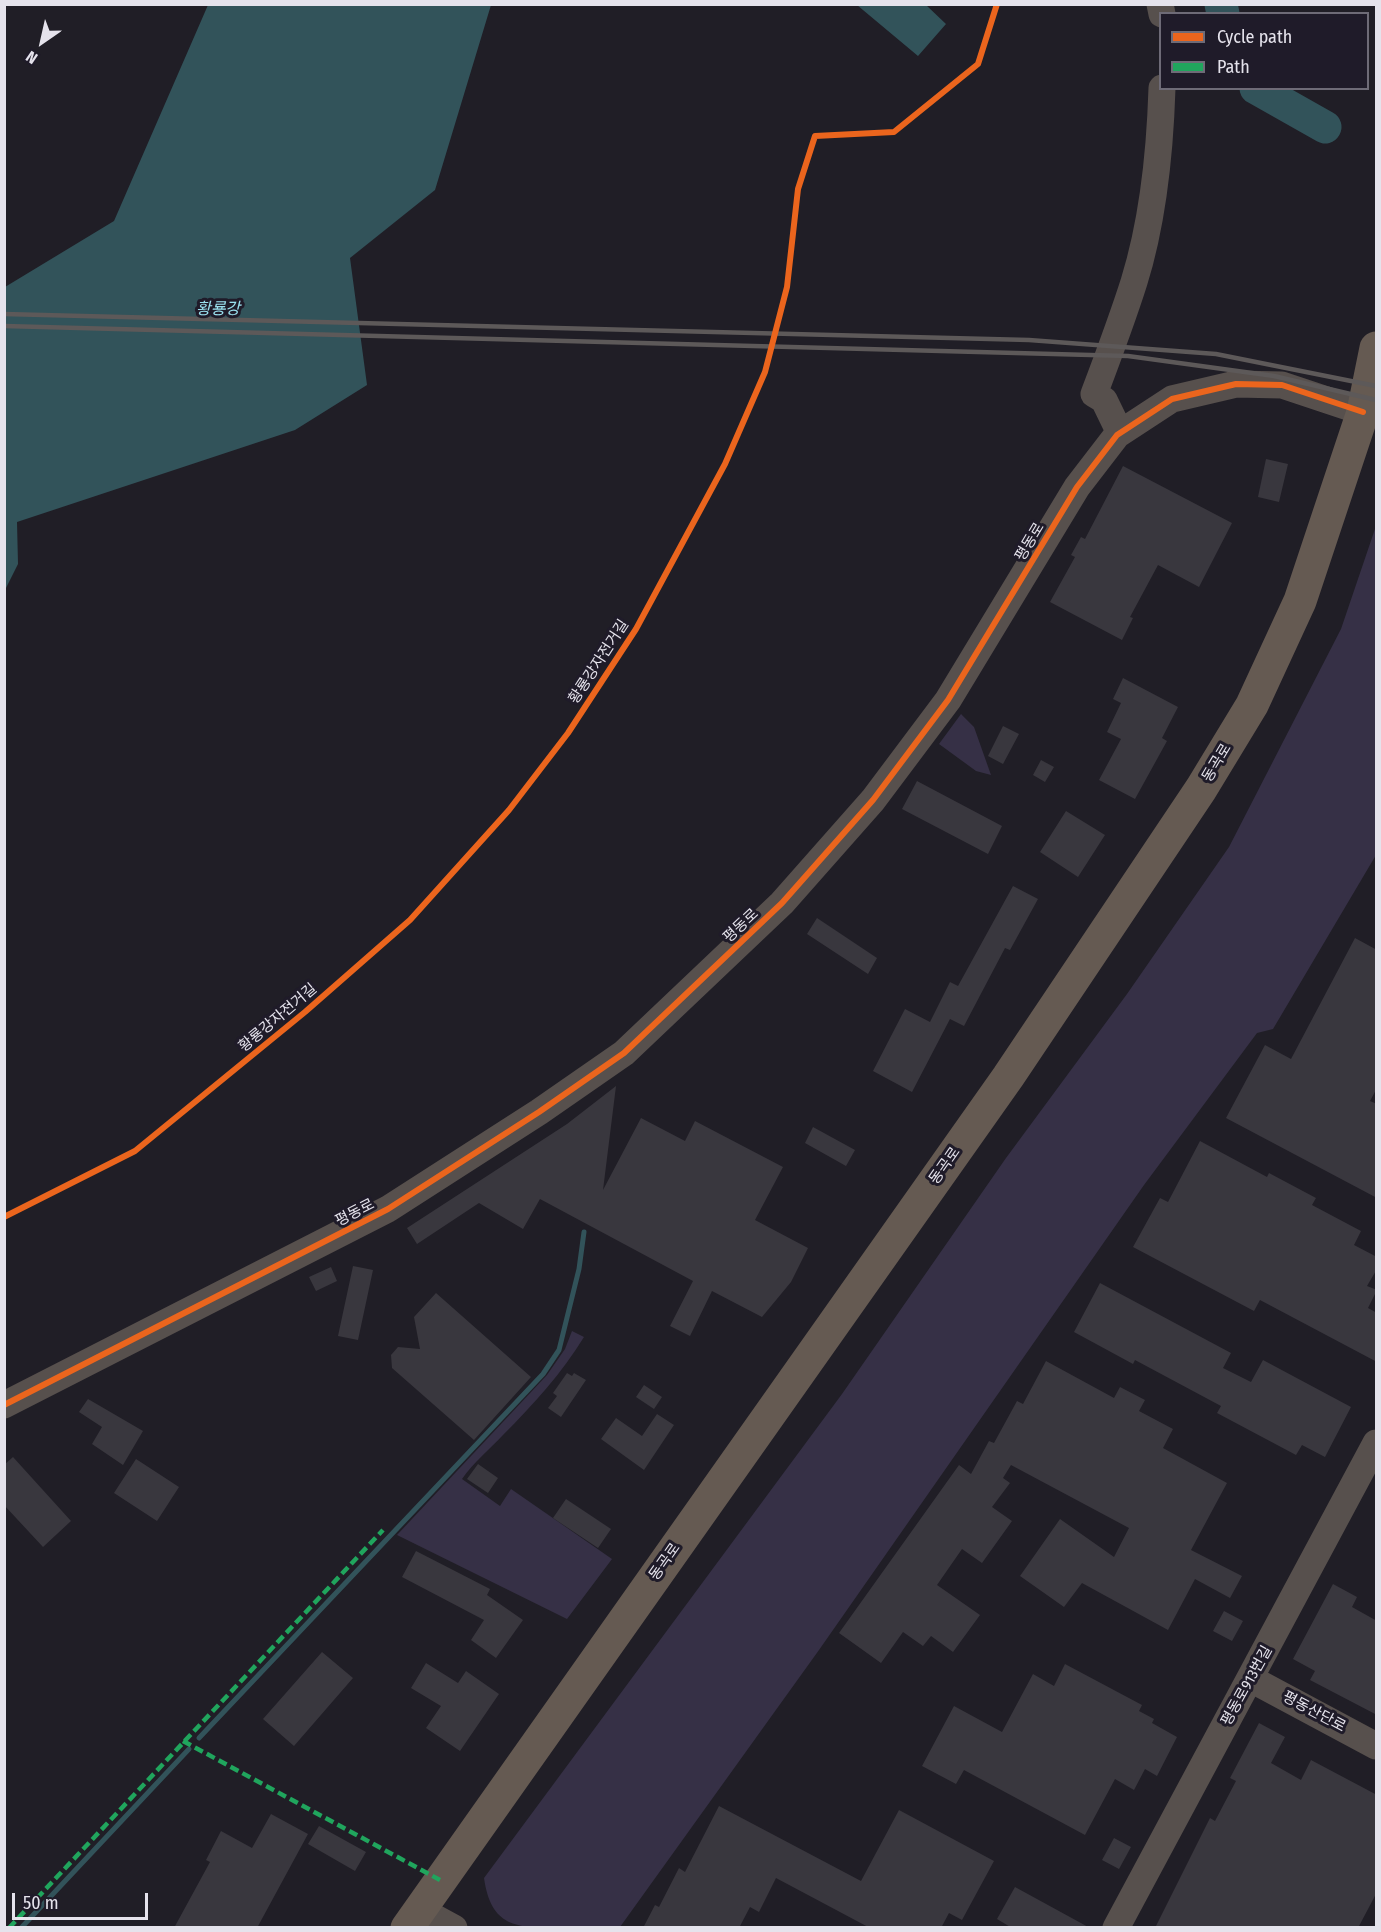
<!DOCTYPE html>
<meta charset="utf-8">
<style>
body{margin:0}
#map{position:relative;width:1381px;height:1932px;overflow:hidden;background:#201e26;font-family:"Fira Sans Condensed",sans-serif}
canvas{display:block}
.frame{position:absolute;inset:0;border:6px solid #e5e3ec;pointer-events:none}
.legend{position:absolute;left:1159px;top:12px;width:210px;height:78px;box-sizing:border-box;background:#1f1b29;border:2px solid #6e6b77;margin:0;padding:8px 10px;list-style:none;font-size:18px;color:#e5e3ec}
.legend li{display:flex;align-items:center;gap:12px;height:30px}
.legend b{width:30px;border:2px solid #6e6b77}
.north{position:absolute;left:12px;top:12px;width:60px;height:60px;-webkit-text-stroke:4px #1f1b29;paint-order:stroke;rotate:214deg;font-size:16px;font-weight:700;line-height:24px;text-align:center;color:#e5e3ec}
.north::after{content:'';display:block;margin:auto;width:21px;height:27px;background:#e5e3ec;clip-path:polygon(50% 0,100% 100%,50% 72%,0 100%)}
.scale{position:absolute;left:12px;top:1893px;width:136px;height:27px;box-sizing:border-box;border:3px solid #e5e3ec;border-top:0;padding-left:8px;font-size:18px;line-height:21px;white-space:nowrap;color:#e5e3ec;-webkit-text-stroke:4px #1f1b29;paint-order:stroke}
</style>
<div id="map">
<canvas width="1381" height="1932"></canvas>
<div class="frame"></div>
<ul class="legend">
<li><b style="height:8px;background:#eb651d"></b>Cycle path</li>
<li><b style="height:8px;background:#20a55d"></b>Path</li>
</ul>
<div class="north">N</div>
<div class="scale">50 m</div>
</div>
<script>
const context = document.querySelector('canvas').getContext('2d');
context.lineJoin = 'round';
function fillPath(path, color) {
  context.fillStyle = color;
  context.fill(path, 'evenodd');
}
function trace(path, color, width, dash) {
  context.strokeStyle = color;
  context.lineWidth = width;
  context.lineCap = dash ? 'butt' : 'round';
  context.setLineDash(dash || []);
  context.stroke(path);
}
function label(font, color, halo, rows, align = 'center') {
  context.font = font + ' "Fira Sans Condensed","Noto Sans KR",sans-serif';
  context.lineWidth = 6;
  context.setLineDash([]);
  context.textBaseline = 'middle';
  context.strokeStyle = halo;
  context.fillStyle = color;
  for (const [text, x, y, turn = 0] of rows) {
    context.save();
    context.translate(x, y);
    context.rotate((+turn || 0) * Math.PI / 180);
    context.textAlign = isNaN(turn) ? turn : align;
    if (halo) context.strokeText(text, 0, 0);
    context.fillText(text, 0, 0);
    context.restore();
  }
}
const green = new Path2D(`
 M1376 526V855L1273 1029 1257 1033 1144 1185 819 1650 620 1927C600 1928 579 1928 559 1928 516 1928 491 1927 484 1878L842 1394 1006 1158 1127 994 1229 847 1341 629Z
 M961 714 974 727 991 775 976 771 939 744Z
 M572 1331 584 1337C562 1373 533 1405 503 1435 489 1450 474 1462 462 1479L500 1506 511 1489 612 1559 567 1619 397 1535 547 1375 565 1349Z`);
const water = new Path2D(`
 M208 5H491L435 190 350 258 367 385 295 430 17 522 18 564 5 590V287L114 221Z
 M857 5H926L946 24 918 56Z`);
const stream = new Path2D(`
 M199 1738 543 1374 559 1350 579 1269 584 1232
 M21 1928 189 1749`);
const river = new Path2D(`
 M1221 4 1223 14
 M1256 88 1325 127`);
const building = new Path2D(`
 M1266 459 1288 464 1279 502 1258 497Z
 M1123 466 1232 523 1199 587 1158 565 1130 617 1133 618 1122 640 1050 602 1075 557 1071 555 1081 537 1085 539Z
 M1123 678 1178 707 1162 738 1167 741 1135 799 1099 780 1121 739 1107 732 1121 703 1113 699Z
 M1003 726 1019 734 1003 764 988 756Z
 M1041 760 1054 767 1045 782 1033 775Z
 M917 781 1002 826 988 854 902 809Z
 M1066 811 1105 835 1078 877 1040 852Z
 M1013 886 1038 899 1010 950 1005 948 964 1026 950 1019 912 1092 873 1071 905 1009 930 1022 950 982 958 986Z
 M817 918 877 958 868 974 807 934Z
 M1355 938 1377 950V1088L1370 1101 1377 1104V1198L1226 1118 1265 1045 1291 1059Z
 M616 1086 603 1190 641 1118 685 1141 695 1121 783 1167 755 1220 808 1248 791 1282 762 1317 712 1291 690 1336 670 1326 693 1281 540 1199 523 1229 479 1203 417 1244 407 1228 567 1124Z
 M813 1127 855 1150 846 1166 805 1143Z
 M1200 1141 1267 1177 1269 1173 1316 1198 1312 1205 1361 1231 1354 1245 1377 1257V1269L1367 1286 1377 1290 1368 1308 1377 1313V1362L1260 1300 1254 1311 1133 1247 1160 1198 1168 1202Z
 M353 1266 373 1270 358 1340 338 1336Z
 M331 1267 337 1281 316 1291 309 1277Z
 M1100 1283 1231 1353 1223 1368 1251 1382 1263 1360 1351 1407 1325 1457 1302 1445 1296 1455 1217 1413 1221 1406 1135 1360 1133 1364 1074 1332Z
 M436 1293 531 1377 474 1440 392 1368 391 1355 398 1347 420 1349 414 1317Z
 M1046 1361 1114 1398 1120 1387 1145 1400 1139 1411 1173 1429 1163 1448 1227 1483 1191 1550 1242 1576 1230 1598 1195 1579 1168 1630 1082 1583 1064 1607 1020 1576 1060 1519 1114 1557 1129 1528 1011 1465 1003 1478 1010 1483 992 1507 1012 1521 982 1563 962 1549 937 1585 980 1615 953 1652 931 1636 923 1646 903 1632 881 1663 839 1633 959 1465 971 1474 989 1441 994 1443 1017 1401 1023 1404Z
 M567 1373 572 1376 574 1373 586 1380 561 1417 548 1408 557 1396 553 1393Z
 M644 1385 662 1397 654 1409 636 1397Z
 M88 1399 143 1431 123 1465 92 1444 102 1427 79 1412Z
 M657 1414 674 1425 644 1470 601 1439 616 1418 642 1436Z
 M13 1457 71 1521 43 1547 4 1505V1465Z
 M136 1459 179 1487 157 1521 114 1493Z
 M478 1464 498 1478 488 1493 467 1479Z
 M566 1499 611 1529 598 1548 553 1518Z
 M416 1551 490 1589 487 1595 523 1620 496 1658 471 1640 484 1620 402 1577Z
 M1333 1584 1357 1597 1352 1607 1377 1621V1715L1310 1680 1315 1671 1293 1659Z
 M1224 1611 1243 1621 1232 1641 1213 1631Z
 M322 1652 353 1678 294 1746 263 1719Z
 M426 1663 458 1683 466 1671 499 1694 460 1751 426 1728 441 1706 411 1688Z
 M1065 1664 1142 1705 1139 1711 1154 1719 1152 1723 1177 1737 1157 1776 1145 1769 1134 1790 1115 1779 1085 1835 964 1770 956 1784 922 1766 954 1706 1002 1732 1033 1674 1054 1686Z
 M1259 1723 1285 1737 1271 1763 1301 1780 1311 1760 1377 1795V1892L1358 1928H1155L1210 1818 1215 1821 1236 1781 1230 1778Z
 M719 1806 861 1881 899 1810 994 1861 962 1920 949 1913 941 1928H870L776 1878 759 1912 750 1907 739 1928H643L655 1905 659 1907 679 1868 685 1872Z
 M271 1814 308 1834 257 1928H174L210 1862 206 1860 221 1831 252 1848Z
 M319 1826 366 1852 355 1871 308 1844Z
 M1114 1838 1131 1847 1119 1869 1102 1860Z
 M1015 1887 1090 1928H1012L997 1919Z`);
const minor = new Path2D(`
 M1160 4 1162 14
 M1120 433 1104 400 1094 394C1108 357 1122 320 1134 282 1153 221 1160 152 1162 88
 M4 1405 388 1209 539 1112 624 1053 782 903 873 800 948 700 1077 487 1117 435 1172 399 1236 384 1282 385 1363 412
 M1251 1679 1376 1746
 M419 1909 454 1928
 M1116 1928 1376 1443`);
const major = new Path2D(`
 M407 1928 1008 1077 1201 789 1252 705 1300 601 1363 412 1376 348`);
const rail = new Path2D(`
 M4 314 1029 340 1216 354 1376 386
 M4 326 1128 356 1274 376 1376 400`);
const quiet = new Path2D(`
 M183 1741 440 1880
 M9 1928 383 1530`);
const cycleway = new Path2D(`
 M4 1217 135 1151 305 1012 410 920 509 810 568 733 636 629 725 464 765 372 787 287 798 189 815 136 894 132 978 64 997 4
 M4 1405 388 1209 539 1112 624 1053 782 903 873 800 948 700 1077 487 1117 435 1172 399 1236 384 1282 385 1363 412`);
const streetNames = [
 ["평동로",1030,542,-59],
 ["황룡강자전거길",599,662,-57],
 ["동곡로",1217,763,-59],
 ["평동로",741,926,-43],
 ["황룡강자전거길",278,1018,-40],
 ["동곡로",945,1166,-55],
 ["평동로",355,1213,-27],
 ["동곡로",665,1562,-55],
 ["평동로913번길",1247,1686,-61],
 ["평동산단로",1314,1712,28]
];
const waterNames = [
 ["황룡강",218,310]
];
fillPath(green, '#363046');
fillPath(water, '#32535a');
trace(stream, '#32535a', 5);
trace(river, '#32535a', 33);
fillPath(building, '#39373e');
trace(minor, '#57504d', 27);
trace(major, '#655a52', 33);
trace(rail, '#5d5959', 4.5);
trace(quiet, '#20a55d', 4.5, [9, 4.5]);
trace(cycleway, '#eb651d', 6);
label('15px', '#e5e3ec', '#1f1b29', streetNames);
label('italic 16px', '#9ae0ee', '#1f1b29', waterNames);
</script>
